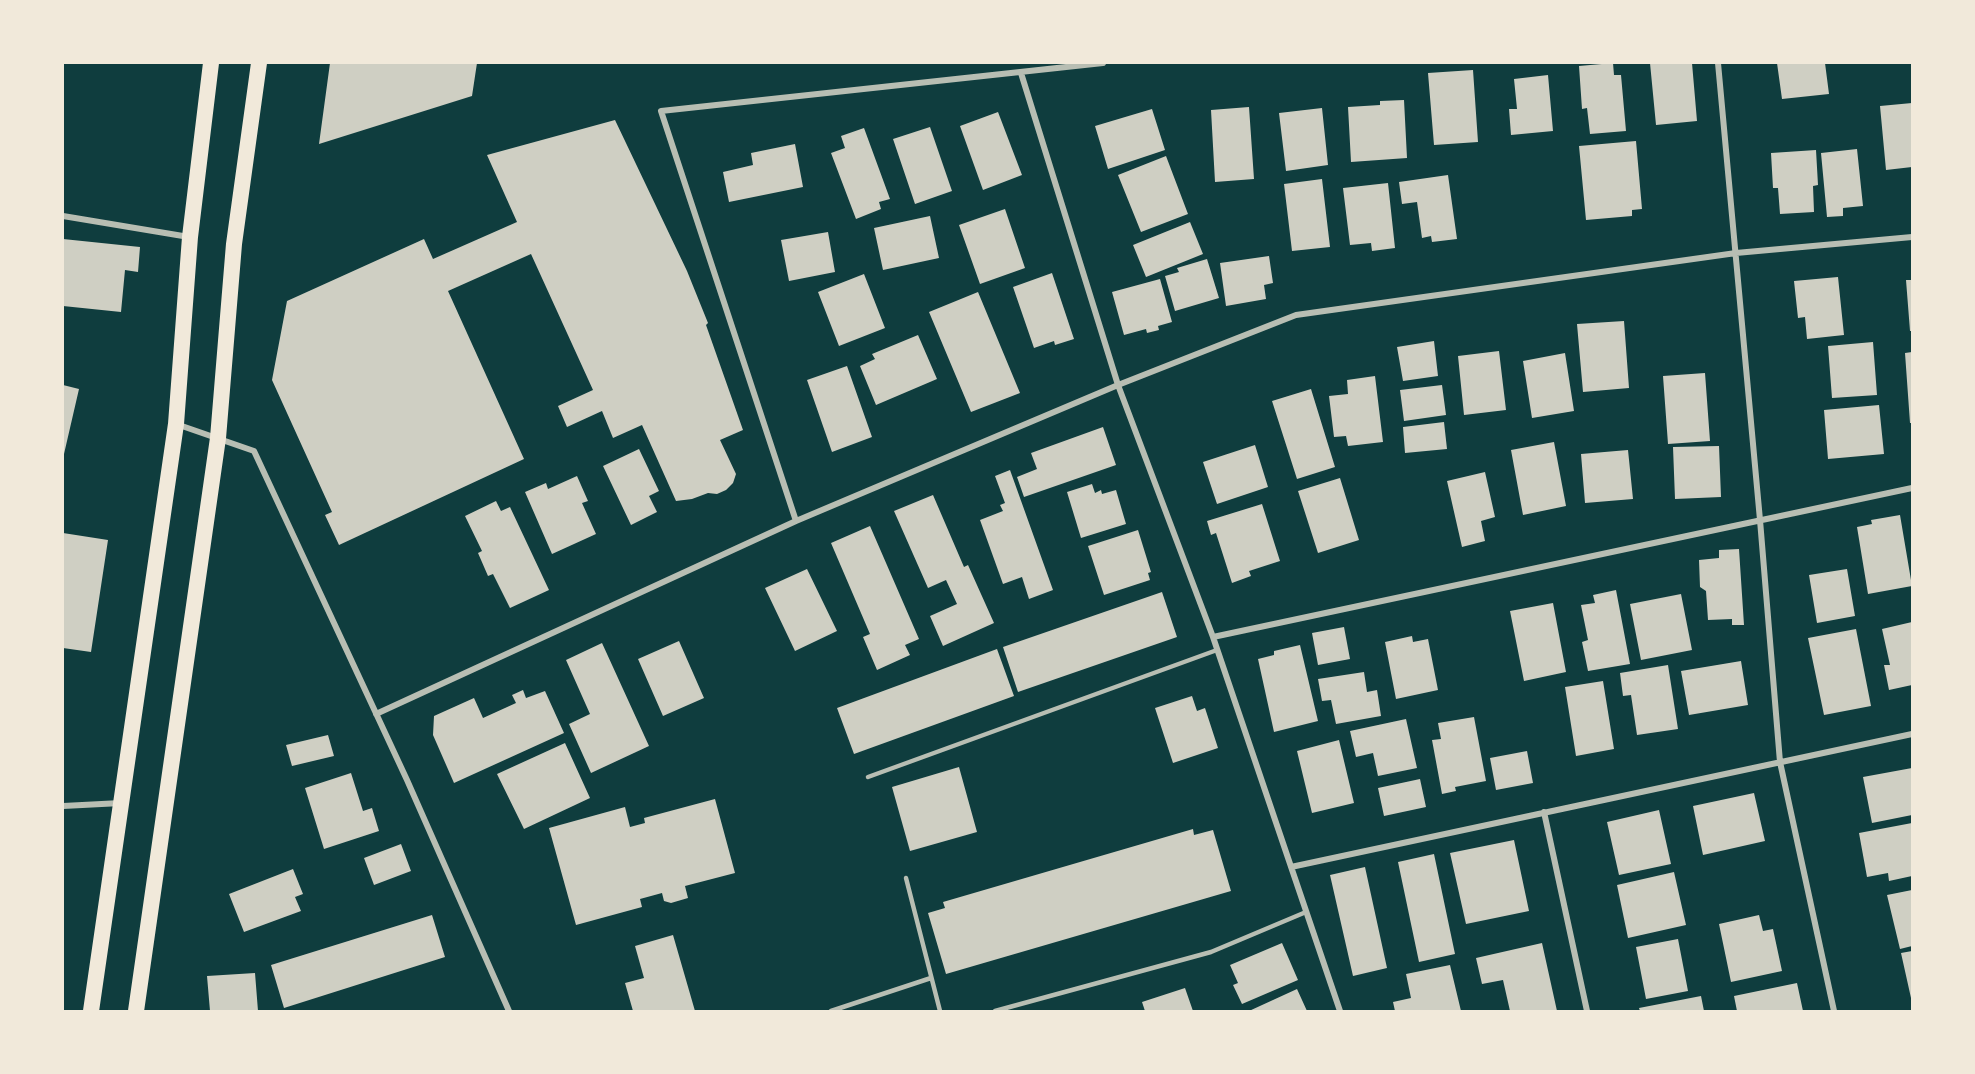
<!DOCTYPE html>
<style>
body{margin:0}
#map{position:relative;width:1975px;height:1074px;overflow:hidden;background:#0f3d3e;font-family:Quicksand,sans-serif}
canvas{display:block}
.frame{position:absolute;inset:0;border:64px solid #f1e9da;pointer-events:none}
</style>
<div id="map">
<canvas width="1975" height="1074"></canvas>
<div class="frame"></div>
</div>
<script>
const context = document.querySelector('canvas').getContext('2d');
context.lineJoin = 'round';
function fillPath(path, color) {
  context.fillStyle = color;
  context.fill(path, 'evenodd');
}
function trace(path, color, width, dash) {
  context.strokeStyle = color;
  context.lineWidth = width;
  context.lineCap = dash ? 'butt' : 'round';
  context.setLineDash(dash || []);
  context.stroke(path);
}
const building = new Path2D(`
 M330 63H477L472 96 319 144Z
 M1613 63 1614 75H1621L1626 131 1590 134 1587 108 1582 109 1579 66Z
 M1650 63H1692L1697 121 1656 125Z
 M1777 63H1825L1829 94 1782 99Z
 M1473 70 1478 142 1434 145 1428 73Z
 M1548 75 1553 131 1511 135 1509 109H1517L1514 79Z
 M1404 100 1407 158 1351 162 1348 107 1380 105V101Z
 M1912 103V167L1886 170 1880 106Z
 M1249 107 1254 179 1215 182 1211 110Z
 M1322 108 1328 165 1286 171 1279 113Z
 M1152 109 1165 150 1108 169 1095 126Z
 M998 112 1022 175 983 190 960 126Z
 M615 120 687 271 708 323 706 325 743 430 720 440 736 474 733 483 726 490 717 494 708 493 692 499 676 501 642 425 613 438 602 411 567 427 558 406 593 390 531 254 448 291 524 459 339 545 325 515 332 512 272 380 287 301 424 239 433 259 517 222 487 155Z
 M930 127 952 191 915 204 893 139Z
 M864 128 890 199 879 202 881 209 856 219 831 153 845 148 841 136Z
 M1636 141 1642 209 1632 210V216L1586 220 1579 146Z
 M795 144 803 187 729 202 723 172 753 165 751 153Z
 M1857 149 1863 206 1843 208V216L1827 217 1821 153Z
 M1816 150 1818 185 1813 186 1814 212 1780 214 1778 188H1773L1771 153Z
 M1166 156 1188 214 1141 232 1118 175Z
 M1448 175 1457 239 1432 242 1431 236 1422 238 1417 202 1402 204 1399 182Z
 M1322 179 1330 247 1292 251 1284 184Z
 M1388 183 1395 248 1372 251 1371 243 1350 245 1343 188Z
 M1005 209 1025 268 980 284 959 225Z
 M930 216 939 258 883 270 874 228Z
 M1190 222 1203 254 1146 277 1133 245Z
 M828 232 835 272 789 281 781 240Z
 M63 239 140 247 138 272 125 270 121 312 63 306Z
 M1269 256 1273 283 1264 285 1266 299 1226 306 1220 263Z
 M1207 259 1219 298 1175 311 1165 276 1179 272 1177 268Z
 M1052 273 1074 339 1055 345 1054 341 1034 348 1013 287Z
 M864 274 885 328 839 346 818 292Z
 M1838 277 1844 335 1807 339 1805 317 1798 318 1794 281Z
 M1160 279 1172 322 1158 326 1159 330 1147 333 1146 329 1124 335 1112 292Z
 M1906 280H1912V331H1910Z
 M978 292 1020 393 971 412 929 312Z
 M1624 321 1629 388 1583 392 1577 324Z
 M918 335 937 379 876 405 860 366 875 359 872 354Z
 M1434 341 1438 376 1403 381 1397 347Z
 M1873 342 1877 395 1832 398 1828 346Z
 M1499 351 1506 410 1464 415 1458 356Z
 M1912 352V423H1910L1905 353Z
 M1565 353 1574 411 1532 418 1523 361Z
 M847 366 872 437 832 452 807 380Z
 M1705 373 1710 441 1668 444 1663 376Z
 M1375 376 1383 442 1348 446 1346 436 1334 437 1329 396 1348 394 1347 380Z
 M63 385 79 389 64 454 63 453Z
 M1442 385 1446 415 1404 421 1400 390Z
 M1311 389 1335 467 1297 479 1272 401Z
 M1879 405 1884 454 1828 459 1824 410Z
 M1444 422 1447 449 1405 453 1403 427Z
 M1103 427 1116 465 1024 497 1017 477 1037 469 1031 453Z
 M1554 442 1566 506 1523 515 1511 450Z
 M1255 445 1268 487 1217 504 1203 462Z
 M1719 446 1721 497 1675 499 1673 447Z
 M639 449 659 491 649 496 657 512 631 525 603 466Z
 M1628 450 1633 499 1585 503 1581 454Z
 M1010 470 1053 590 1029 599 1022 577 1003 584 980 520 1003 511 1000 505 1005 503 995 476Z
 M1485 472 1495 517 1481 521 1485 541 1462 547 1447 481Z
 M577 476 588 501 582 503 596 534 552 554 525 492 546 483 548 489Z
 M1340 478 1359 540 1318 553 1298 491Z
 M1092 484 1095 493 1101 490 1102 494 1116 490 1126 524 1081 538 1067 492Z
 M933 495 964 567 968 565 994 623 943 646 930 616 957 604 946 580 928 588 894 511Z
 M496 501 501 511 510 507 549 590 510 608 493 574 488 576 478 553 482 551 465 516Z
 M1262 504 1280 561 1249 571 1251 576 1232 583 1216 533 1211 535 1207 521Z
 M1900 515 1912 586 1868 594 1857 527 1872 524 1871 520Z
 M870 526 919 639 905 645 910 655 877 670 863 637 870 634 831 543Z
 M1138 530 1151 572 1148 573 1150 580 1104 595 1088 546Z
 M63 533 108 540 91 652 63 648Z
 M1739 549 1744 625H1732V619L1708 620 1706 591 1700 587 1699 560 1719 558V550Z
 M807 569 837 631 795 651 765 588Z
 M1847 569 1855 616 1817 623 1809 575Z
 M1616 590 1630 664 1588 671 1582 642 1588 640 1581 605 1595 603 1593 595Z
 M1162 592 1177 637 1018 692 1003 647Z
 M1681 594 1692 650 1641 660 1630 604Z
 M1553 603 1566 672 1524 681 1510 611Z
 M1912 622V685L1889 690 1884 665H1890L1882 629Z
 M1344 627 1350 659 1318 665 1312 633Z
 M1856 629 1871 706 1824 715 1808 638Z
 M1412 636 1413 642 1428 639 1438 690 1396 699 1385 642Z
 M679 641 704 698 663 716 638 659Z
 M602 643 649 746 591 773 569 724 590 714 566 660Z
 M1300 645 1318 721 1274 732 1258 659 1274 655V651Z
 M997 649 1014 696 854 754 837 708Z
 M1741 661 1748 705 1689 715 1681 671Z
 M1668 665 1678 729 1637 735 1631 695 1623 696 1620 673Z
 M1364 672 1367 692 1377 690 1381 716 1336 724 1331 700 1322 701 1318 679Z
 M1603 681 1614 749 1576 756 1565 687Z
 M523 690 526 698 545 691 564 733 454 783 433 735 434 716 474 698 483 718 516 703 512 695Z
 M1192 696 1197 711 1205 708 1218 748 1173 763 1155 708Z
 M1474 717 1486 781 1455 787 1456 791 1442 794 1432 740 1441 739 1438 723Z
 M1406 719 1417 768 1378 776 1373 753 1356 757 1350 731Z
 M328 735 334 756 292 766 286 745Z
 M1339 740 1354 803 1312 813 1297 751Z
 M565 743 590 798 524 829 497 774Z
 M1527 751 1533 783 1496 790 1490 758Z
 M959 767 977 832 910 851 892 787Z
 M1912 768V815L1872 823 1863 777Z
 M351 773 363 811 372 808 379 831 324 849 305 788Z
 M1420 779 1426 807 1384 816 1378 788Z
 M1754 793 1765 841 1703 855 1693 806Z
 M715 799 735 873 685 886 688 898 671 903 664 901 662 893 640 899 642 907 576 925 549 828 625 807 630 827 645 823 644 818Z
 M1659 810 1671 864 1619 875 1607 822Z
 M1912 823V876L1889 881 1888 873 1867 877 1859 833Z
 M1193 829 1194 835 1213 830 1231 891 946 974 928 913 945 908 943 902Z
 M1514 840 1529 911 1466 924 1450 853Z
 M401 844 411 871 374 885 364 858Z
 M1434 854 1455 954 1419 962 1398 862Z
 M1365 867 1387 968 1353 976 1330 875Z
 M293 869 303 894 295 897 301 911 244 932 229 894Z
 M1674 872 1686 925 1628 938 1617 885Z
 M1912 890V946L1900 949 1887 895Z
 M432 915 445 957 284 1008 271 965Z
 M1759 915 1763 931 1773 929 1782 971 1731 982 1719 924Z
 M673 935 695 1011H633L625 983 644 978 635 946Z
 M1678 939 1688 991 1646 999 1636 947Z
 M1282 943 1298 980 1242 1004 1233 985 1238 983 1230 965Z
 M1542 943 1557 1011H1510L1503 980 1482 984 1476 958Z
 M1912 951V998H1911L1901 953Z
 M1450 965 1461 1011H1395L1393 1002 1411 998 1406 974Z
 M255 973 258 1011H210L207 976Z
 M1797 983 1803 1011H1737L1734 996Z
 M1185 988 1193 1011H1145L1142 1002Z
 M1297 989 1307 1011H1249Z
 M1701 996 1704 1011H1640L1639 1008Z`);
const service = new Path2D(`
 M868 777 1217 650
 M906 878 940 1011
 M831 1011 931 978
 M995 1011 1211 952 1306 912`);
const minor = new Path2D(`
 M1718 63 1760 520 1780 762 1834 1011
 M1021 73 1118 385 1213 637 1340 1011
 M63 216 189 237
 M179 425 254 451 407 780 509 1011
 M796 521 661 111 1103 63
 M1213 637 1912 488
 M376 714 796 521 1118 385 1296 315 1736 253 1912 237
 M63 806 121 803
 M1544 812 1587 1011
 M1291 867 1912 734`);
const trunk = new Path2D(`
 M91 1011 176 424 190 237 211 63
 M136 1011 218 438 234 244 259 63`);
fillPath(building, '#cfcfc3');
trace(service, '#b8beb3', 4.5);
trace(minor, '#b8beb3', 6);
trace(trunk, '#f1e9da', 16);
</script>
